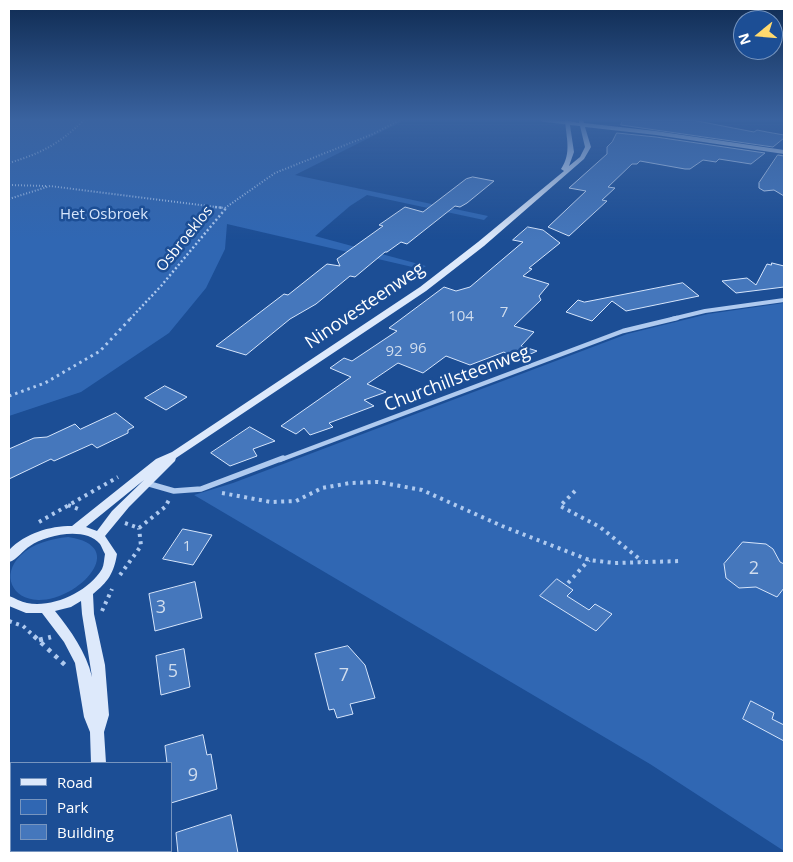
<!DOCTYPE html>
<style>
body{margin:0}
#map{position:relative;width:793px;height:862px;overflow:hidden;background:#1c4e95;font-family:"Open Sans",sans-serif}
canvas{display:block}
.frame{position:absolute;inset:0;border:10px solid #fff;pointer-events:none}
.legend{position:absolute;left:10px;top:762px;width:162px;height:90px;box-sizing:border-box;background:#1c4e95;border:1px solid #7795bf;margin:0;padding:6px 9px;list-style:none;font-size:15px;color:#fff}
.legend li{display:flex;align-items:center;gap:10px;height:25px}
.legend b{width:25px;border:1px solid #7795bf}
.north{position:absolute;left:733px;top:10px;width:50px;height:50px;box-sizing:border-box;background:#1c4e95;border:1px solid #7795bf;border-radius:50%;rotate:253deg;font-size:14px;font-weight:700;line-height:20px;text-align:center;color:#fff}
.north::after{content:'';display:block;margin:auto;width:18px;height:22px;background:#ffd96e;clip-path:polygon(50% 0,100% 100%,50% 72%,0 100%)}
</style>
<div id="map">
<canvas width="793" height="862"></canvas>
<div class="frame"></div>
<ul class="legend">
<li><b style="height:6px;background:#dde9fb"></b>Road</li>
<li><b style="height:14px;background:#3067b3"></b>Park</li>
<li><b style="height:14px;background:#4577bc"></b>Building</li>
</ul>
<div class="north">N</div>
</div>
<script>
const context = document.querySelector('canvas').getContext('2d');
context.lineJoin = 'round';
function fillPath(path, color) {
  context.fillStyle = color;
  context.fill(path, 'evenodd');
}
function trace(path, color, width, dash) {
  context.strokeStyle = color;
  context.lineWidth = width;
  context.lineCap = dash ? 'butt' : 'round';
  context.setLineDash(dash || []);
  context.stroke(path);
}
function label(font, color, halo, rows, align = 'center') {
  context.font = font + ' "Open Sans",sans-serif';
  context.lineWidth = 5;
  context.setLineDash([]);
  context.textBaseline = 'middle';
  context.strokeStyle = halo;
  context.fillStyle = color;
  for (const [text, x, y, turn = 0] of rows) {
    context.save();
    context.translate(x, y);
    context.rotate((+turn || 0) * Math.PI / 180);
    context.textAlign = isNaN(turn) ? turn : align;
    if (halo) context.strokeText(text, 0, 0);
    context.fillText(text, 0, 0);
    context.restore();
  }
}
const green = new Path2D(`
 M9 120H405L295 175 488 216 484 220 367 195 350 206 315 236 426 266 421 269 227 224 225 249 206 288 169 333 81 392 9 416Z
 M784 303V851L650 764 194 495 233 483 627 334 708 314Z
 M68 537C131 546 78 601 38 600 12 599 1 575 20 556 33 543 51 539 68 537Z`);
const building = new Path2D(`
 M623 120H692L754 132 757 130 767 132 784 135V138L773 147 621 125Z
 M617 133 656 137 765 153 751 164 719 159 716 162 703 160 690 169H685L640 161 637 164H632L608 187 615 188 602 200 607 201 569 236 548 227 586 191 569 188 607 154V147L612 142Z
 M778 155 784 156V196L774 190 764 191 759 188V183Z
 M473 177 494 181 467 203 460 207 455 206 407 244 401 242 387 252H385L355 277 350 276 316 304 290 319 246 355 216 346 284 294 288 295 327 264 340 266 337 259 383 226 379 225 405 207 423 212 466 179Z
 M528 227 543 230 560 243 529 268 532 269 523 276 549 284 539 296 541 300 514 326 534 332 521 346 537 351 516 361 504 352 470 365 446 356 423 373 398 363 367 384 386 392 364 400 374 406 329 423 333 427 310 435 304 428 296 434 281 426 351 377 330 368 344 358 352 361 397 331 389 328 444 287 456 291 470 287 523 242 513 240Z
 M772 263 784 266V287L736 293 722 281 747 278 756 285 767 264 771 265Z
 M683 283 699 296 626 311 612 301 592 321 566 312 578 300 584 302Z
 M165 386 187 397 166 410 145 398Z
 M116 413 134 427 128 430V433L97 448 92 444 54 461 51 459 9 479V449L34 438 47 437 75 424 80 429Z
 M250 427 275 441 253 449 257 456 230 466 211 453Z
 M183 529 212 535 193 565 163 559Z
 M743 542 766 544 773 549 780 562 784 564V588L777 597 756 587 739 588 726 578 724 564Z
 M557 579 573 590 567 596 589 610 595 604 612 614 596 631 540 596Z
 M195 582 202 618 155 631 149 594Z
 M348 646 365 665 375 698 350 704 353 714 337 718 334 709 329 710 315 654Z
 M184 649 190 687 161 695 156 656Z
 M751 701 774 713 772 719 784 725V741L743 719Z
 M203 735 207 755 211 754 217 789 171 803V763H167L165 746Z
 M231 815 238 853H178L176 833Z`);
const pathFar4 = new Path2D(`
 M386 120 396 122
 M9 163C42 153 59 144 84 120
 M9 185 46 186
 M9 199 50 186 224 208
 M225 208 275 173 373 134 400 120`);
const pathFar3 = new Path2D(`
 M215 207 224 208
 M130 319 161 286 227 207`);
const pathFar2 = new Path2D(`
 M9 396 45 383 100 351 131 318`);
const pathFar1 = new Path2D(`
 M575 491 560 506 600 527 642 561
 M222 493 271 502 296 501 322 488 350 483 378 482 422 490 502 526 589 560 615 563 681 561
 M68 505 81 510
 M39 522 118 477
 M125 523 139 528
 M139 528 165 507 169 500
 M120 575 141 546 139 528
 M568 583 589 560
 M102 611 112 589
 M9 621 23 626 35 637`);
const path = new Path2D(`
 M34 636 66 666
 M39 640 51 637`);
const streetFar3 = new Path2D(`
 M542 120 567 123`);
const streetFar2 = new Path2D(`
 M672 319 705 311 784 300`);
const streetFar1 = new Path2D(`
 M280 460 623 331 677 318`);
const street = new Path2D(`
 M146 483 174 491 201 489 283 458`);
const secondary = new Path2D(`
 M565 120 579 123V120H583L584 123 656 131 784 150V154L656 135 585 127 591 147 584 159 484 246 426 291 176 458 175 461 129 507 105 536 117 554C114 573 108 582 93 594L94 614 105 665 109 715 104 732 106 763H91L90 732 84 717 75 663 64 642 42 613H26L9 606V596C15 598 21 602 27 603 53 608 88 592 102 569 104 565 104 559 105 554 103 551 102 547 100 544 85 526 46 535 30 546 23 550 17 560 9 562V550C26 533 49 526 72 526L156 459 172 452 420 287 478 242 564 171 561 169C572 153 566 137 565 120ZM570 125 580 126 585 147 580 157 569 166 574 152ZM144 480 112 511 97 531 86 527ZM81 601 82 614 92 677C86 652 71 631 55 611L71 607Z
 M94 851H110V853H94Z`);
const farParknames = [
 ["Het Osbroek",104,215]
];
const farStreetnames = [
 ["Osbroeklos",185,239,-51]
];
const numberNames = [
 ["7",504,313],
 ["104",461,317],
 ["96",418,349],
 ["92",394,352],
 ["1",187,547]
];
const streetNames = [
 ["Ninovesteenweg",365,306,-34],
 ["Churchillsteenweg",457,379,-21]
];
const nearNumbernames = [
 ["2",754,569],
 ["3",161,608],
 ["5",173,672],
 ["7",344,676],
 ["9",193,776]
];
fillPath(green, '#3067b3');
fillPath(building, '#4577bc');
trace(building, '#d6e5fb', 1);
trace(pathFar4, '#afcaef', 2, [1, 2]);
trace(pathFar3, '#afcaef', 2.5, [2, 2.5]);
trace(pathFar2, '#afcaef', 3, [2.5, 4]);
trace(pathFar1, '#afcaef', 4, [3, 4.5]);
trace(path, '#afcaef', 4.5, [4, 5.5]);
trace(streetFar3, '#afcaef', 3);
trace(streetFar2, '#afcaef', 4);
trace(streetFar1, '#afcaef', 4.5);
trace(street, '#afcaef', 5.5);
fillPath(secondary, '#dde9fb');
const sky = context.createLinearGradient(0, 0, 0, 240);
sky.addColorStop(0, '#0f2b52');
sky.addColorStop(0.5, '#3a63a0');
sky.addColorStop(1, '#3a63a000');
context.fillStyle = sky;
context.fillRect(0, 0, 793, 240);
label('15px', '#d6e5fb', '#1c4e95', farParknames);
label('15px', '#fff', '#1c4e95', farStreetnames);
label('15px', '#d0ddee', null, numberNames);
label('18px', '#fff', '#1c4e95', streetNames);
label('18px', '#d0ddee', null, nearNumbernames);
</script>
